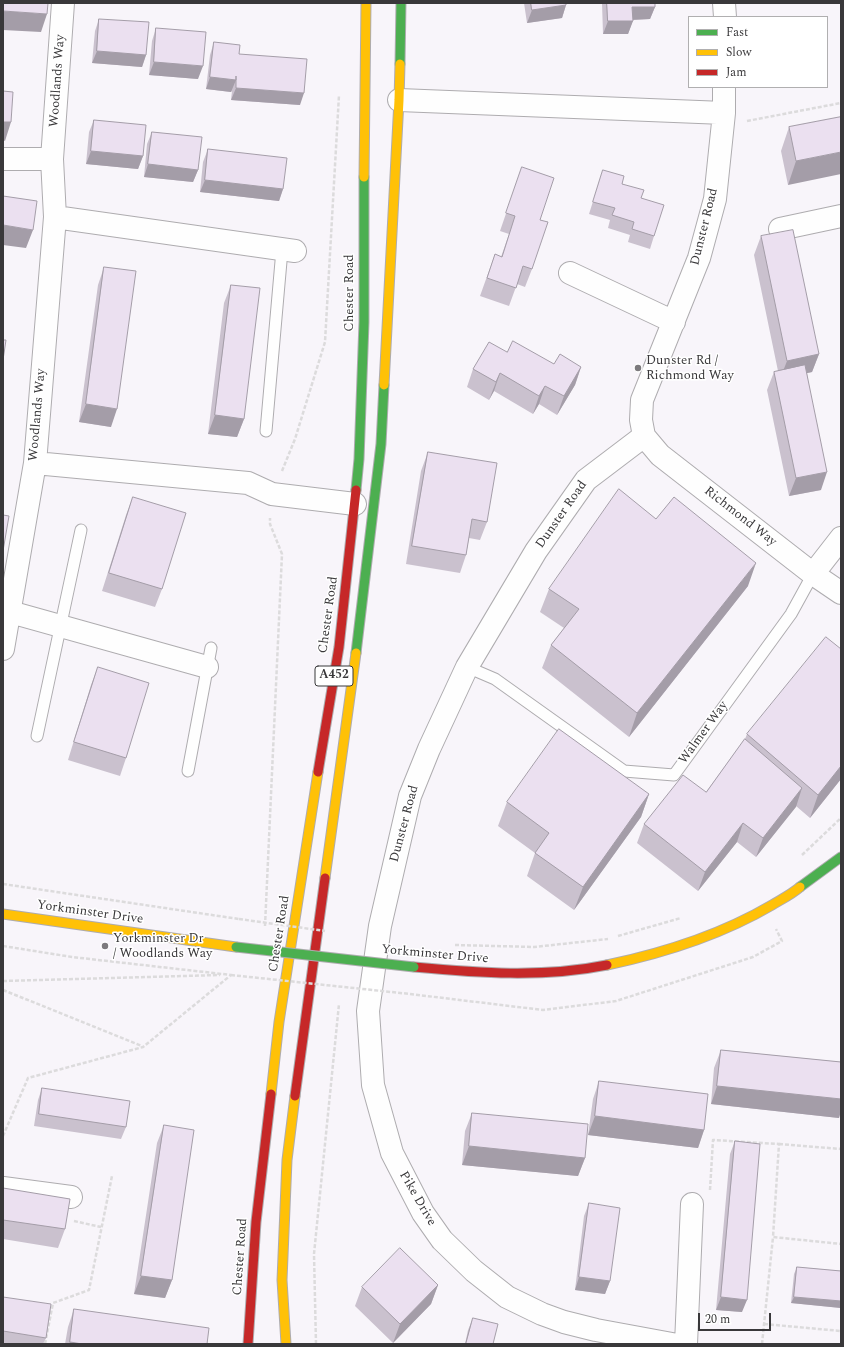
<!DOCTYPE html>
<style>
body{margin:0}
#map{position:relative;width:844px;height:1347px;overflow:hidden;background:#f8f5fa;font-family:Spectral,serif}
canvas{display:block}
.frame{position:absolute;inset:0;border:4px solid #39383a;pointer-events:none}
.legend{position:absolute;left:688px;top:16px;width:140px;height:72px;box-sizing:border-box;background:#fff;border:1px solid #b0afb0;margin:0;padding:5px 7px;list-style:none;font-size:12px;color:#39383a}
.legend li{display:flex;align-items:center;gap:8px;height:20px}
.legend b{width:20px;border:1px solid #b0afb0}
.scale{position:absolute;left:698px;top:1313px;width:73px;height:18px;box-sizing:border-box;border:2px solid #39383a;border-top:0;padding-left:5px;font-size:12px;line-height:14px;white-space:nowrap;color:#39383a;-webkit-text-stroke:3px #fff;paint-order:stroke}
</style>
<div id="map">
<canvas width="844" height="1347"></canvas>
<div class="frame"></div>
<ul class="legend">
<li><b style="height:5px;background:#4caf50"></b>Fast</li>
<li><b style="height:5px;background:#ffc107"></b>Slow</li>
<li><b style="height:5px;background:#c62828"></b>Jam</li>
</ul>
<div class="scale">20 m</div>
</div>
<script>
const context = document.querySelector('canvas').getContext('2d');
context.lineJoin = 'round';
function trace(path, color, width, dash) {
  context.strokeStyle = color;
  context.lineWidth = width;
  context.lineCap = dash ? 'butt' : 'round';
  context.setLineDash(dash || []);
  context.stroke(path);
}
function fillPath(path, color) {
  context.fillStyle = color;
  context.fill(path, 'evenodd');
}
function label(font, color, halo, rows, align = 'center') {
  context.font = font + ' Spectral,serif';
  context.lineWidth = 3;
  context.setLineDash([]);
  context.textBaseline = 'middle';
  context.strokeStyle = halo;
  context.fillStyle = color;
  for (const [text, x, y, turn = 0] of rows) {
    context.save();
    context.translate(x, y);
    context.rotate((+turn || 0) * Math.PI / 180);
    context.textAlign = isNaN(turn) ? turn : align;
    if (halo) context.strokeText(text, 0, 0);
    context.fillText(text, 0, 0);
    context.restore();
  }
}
const path = new Path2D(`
 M747 121 841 103
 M282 471 295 439 325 342 339 95
 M802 855 841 818
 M3 884 239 919
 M265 926 282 554 270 524V518
 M618 936 681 918
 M455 945 534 947 608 939
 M3 946 72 957 231 975 143 1047 28 1078 3 1136
 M3 981 220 975
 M3 990 142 1046
 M410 994 543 1010 616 1001 753 957 782 941 776 929
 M779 1144 841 1149
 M710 1190 713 1140 779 1144 773 1237
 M74 1221 101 1227
 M764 1324 841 1331
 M45 1344 53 1303 89 1290 112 1176
 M316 1344 314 1254 339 1004
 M762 1344 773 1237 841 1244`);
const lane = new Path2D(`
 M266 431 282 250
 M467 667 495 679 624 771 674 775 791 614 813 574
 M37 736 81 530
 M188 771 211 648`);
const street = new Path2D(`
 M724 3 725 17
 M399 100 724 113
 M3 159H52
 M55 217 295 251
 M780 229 841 216
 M570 273 674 322
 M644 436 586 480 536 551 467 667 429 749 410 796 380 926 368 1011 373 1085 392 1153 423 1213 442 1240 474 1271 507 1297 542 1314 564 1322 596 1330 672 1344
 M644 436 641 420 642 400 699 258 715 199 724 113V87
 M644 436 660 455 813 574 841 593
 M35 463 248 483 272 494 355 504
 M813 574 841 538
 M3 610 207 667
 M3 649 35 463 55 217 52 159 63 3
 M3 1188 71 1197
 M686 1344 692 1204`);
const fast = new Path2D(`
 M400 64 401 3
 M356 490 359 459 364 322V177
 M356 653 381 444 384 385
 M800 887 841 857`);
const slow = new Path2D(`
 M364 177 366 3
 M384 385 399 100 400 64
 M325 878 356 653
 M3 914 236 947
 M607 965C664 953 721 935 772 905 782 899 792 894 800 887
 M271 1094 279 1022 318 772
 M286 1344 282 1280 287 1160 295 1096`);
const jam = new Path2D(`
 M318 772 339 647 356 490
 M414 967C478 973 543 978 607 965
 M295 1096 325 878
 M248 1344 256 1222 271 1094`);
const pathBridge = new Path2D(`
 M239 919 325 931
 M231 975 410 994`);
const fastBridge = new Path2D(`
 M236 947 414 967`);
const wall = new Path2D(`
 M524 3H566V5L562 18 527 23Z
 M602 3H674L655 4V7L650 19 633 20 628 34H603Z
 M99 19 146 55 142 67 92 63 95 31Z
 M156 28 198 79 149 75 152 41Z
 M214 42 239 54 300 105 231 100 232 91 231 92 206 89 210 55Z
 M841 117 788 185 781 151 789 127Z
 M94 120 143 156 138 169 86 164 89 132Z
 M152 132 198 170 193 182 144 177 147 144Z
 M208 149 283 189 279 201 200 192 203 162Z
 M522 167 540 220 532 269 525 287 517 284 509 306 480 296 495 254 501 257 509 234 500 231Z
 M603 170 641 198 654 236 650 249 628 242 630 235 608 228 610 220 589 214Z
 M761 236 819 354 812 372 807 373 821 490 789 496 767 390 774 372 778 371 754 255Z
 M104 267 111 427 79 422 98 285Z
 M231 285 244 419 237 437 208 434 224 303Z
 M507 352 554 364 581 367 575 385 557 415 539 404 533 414 494 391 489 400 467 387 473 369Z
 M428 452 487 522 480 540 469 538 466 555 460 573 406 564 421 471Z
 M133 497 162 589 155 607 102 591 126 515Z
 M656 519 748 586 629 737 542 668 551 645 564 628 540 612 549 589Z
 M841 649V779L810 818 796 806 756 857 737 842 698 891 637 843 644 824 706 792 745 739 747 734Z
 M98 667 126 758 120 776 68 760 91 685Z
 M649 794 641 817 574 910 527 876 535 853 498 826 507 802Z
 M721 1050 841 1062V1111L839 1118 711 1104 714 1068Z
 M599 1081 704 1130 698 1148 588 1135 593 1099Z
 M42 1088 126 1127 121 1139 34 1126 38 1100Z
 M472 1113 585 1158 578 1176 462 1165 465 1131Z
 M164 1125 172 1280 165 1298 134 1294 157 1143Z
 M735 1141 742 1312 716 1310 730 1154Z
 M3 1188 65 1229 58 1248 3 1239Z
 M589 1203 610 1281 605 1294 575 1290 584 1216Z
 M797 1267 841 1271V1308L791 1303 794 1274Z
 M438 1285 431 1304 393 1343 355 1306 362 1287Z
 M3 1297 46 1338 43 1344H3Z
 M74 1309 207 1344H65L68 1327Z
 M473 1318 493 1344H465L468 1330Z`);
const shadedWall = new Path2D(`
 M650 3H674L650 4Z
 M566 5 562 18 527 23 532 10Z
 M632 7H655L650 19 628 20Z
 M3 11 47 14 41 32 3 30Z
 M608 21H633L628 34H603Z
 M97 51 146 55 142 67 92 63Z
 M154 62 203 66 198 79 149 75Z
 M210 77 236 80 231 92 206 89Z
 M236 88 304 93 300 105 231 100Z
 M3 122H11L5 141 3 140Z
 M91 151 143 156 138 169 86 164Z
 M841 152V174L788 185 796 161Z
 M148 164 198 170 193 182 144 177Z
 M205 180 283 189 279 201 200 192Z
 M3 225 33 230 26 248 3 245Z
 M819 354 812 372 780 379 787 361Z
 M581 367 575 385 557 415 564 396Z
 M500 373 494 391 489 400 496 382Z
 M545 386 539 404 533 414 539 396Z
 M86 404 117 409 111 427 79 422Z
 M215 415 244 419 237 437 208 434Z
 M827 472 821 490 789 496 796 478Z
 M756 563 748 586 629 737 637 713Z
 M841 766V779L810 818 818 795Z
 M802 788 796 807 756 857 763 838Z
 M649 794 641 817 574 910 583 887Z
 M743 823 737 842 698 891 705 872Z
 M717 1086 841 1099V1111L839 1118 711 1104Z
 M595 1116 704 1130 698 1148 588 1135Z
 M469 1146 585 1158 578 1176 462 1165Z
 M141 1276 172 1280 165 1298 134 1294Z
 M579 1277 610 1281 605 1294 575 1290Z
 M438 1285 431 1304 393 1343 400 1324Z
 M721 1297 747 1300 742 1312 716 1310Z
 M794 1297 841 1301V1308L791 1303Z
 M70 1342 82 1344H69Z`);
const building = new Path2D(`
 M3 3H48L47 14 3 11Z
 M531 3H566V5L532 10Z
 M607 3H655V7H632L633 21H608Z
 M99 19 149 22 146 55 97 51Z
 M156 28 206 32 203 66 154 62Z
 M214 42 240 45 239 54 307 59 304 93 236 88V76V80L210 77Z
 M3 91 13 92 11 122H3Z
 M841 117V152L796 161 789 127Z
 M94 120 146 125 143 156 91 151Z
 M152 132 202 137 198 170 148 164Z
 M208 149 287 158 283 189 205 180Z
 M522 167 554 178 540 220 548 222 532 269 523 266 516 288 487 278 495 254 502 257 515 216 506 213Z
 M603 170 624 176 622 184 644 190 641 198 664 205 654 236 632 229 634 222 612 215 615 208 593 202Z
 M3 196 37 201 33 230 3 225Z
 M793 230 819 354 787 361 761 236Z
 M104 267 136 271 117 409 86 404Z
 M231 285 260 288 244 419 215 415Z
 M3 340H6L3 360Z
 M513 341 554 364 560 354 581 367 564 396 545 386 539 396 500 373 496 382 473 369 489 342 507 352Z
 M805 365 827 472 796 478 774 372Z
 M428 452 497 463 487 522 472 519 466 555 412 546Z
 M619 489 656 519 674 497 756 563 637 713 551 645 579 609 549 589Z
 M133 497 186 513 162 589 109 573Z
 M3 515 9 516 3 551Z
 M826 637 841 649V766L818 795 747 734Z
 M98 667 149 683 126 758 74 742Z
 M559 729 649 794 583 887 535 853 549 833 507 802Z
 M745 739 802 788 763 838 743 823 705 872 644 824 683 775 706 792Z
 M721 1050 841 1062V1099L717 1086Z
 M599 1081 708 1094 704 1130 595 1116Z
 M42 1088 130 1101 126 1127 39 1114Z
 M472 1113 588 1124 585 1158 469 1146Z
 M164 1125 194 1130 172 1280 141 1276Z
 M735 1141 760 1144 747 1300 721 1297Z
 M3 1188 70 1199 65 1229 3 1220Z
 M589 1203 620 1208 610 1281 579 1277Z
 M400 1248 438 1285 400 1324 362 1287Z
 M797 1267 841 1271V1301L794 1297Z
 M3 1297 51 1304 46 1338 3 1331Z
 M74 1309 209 1328 207 1344H82L70 1342Z
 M473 1318 498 1324 493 1344H466Z`);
const markers = [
 [638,368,4,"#7c7a7d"],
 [105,946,4,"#7c7a7d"]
];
const shields = [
 [334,676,38]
];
const shieldNames = [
 ["A452",334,676]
];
const streetNames = [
 ["Woodlands Way",58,81,-86],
 ["Dunster Road",705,227,-76],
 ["Chester Road",350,293,-90],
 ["Woodlands Way",38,415,-85],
 ["Dunster Road",562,515,-55],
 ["Richmond Way",740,517,38],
 ["Chester Road",329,615,-82],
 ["Walmer Way",704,733,-54],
 ["Dunster Road",405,824,-75],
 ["Yorkminster Drive",90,913,8],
 ["Chester Road",280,934,-81],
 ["Yorkminster Drive",435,955,5],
 ["Pike Drive",417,1199,60],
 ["Chester Road",241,1257,-86]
];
const poiNames = [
 ["Dunster Rd /",646,361],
 ["Richmond Way",646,376],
 ["Yorkminster Dr",113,939],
 ["/ Woodlands Way",113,954]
];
trace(lane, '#aeacaf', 13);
trace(street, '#aeacaf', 24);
trace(fast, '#aeacaf', 11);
trace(slow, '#aeacaf', 11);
trace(jam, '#aeacaf', 11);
trace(path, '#dcdbdc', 2.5, [4, 2]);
trace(lane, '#fefefe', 11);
trace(street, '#fefefe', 22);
trace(fast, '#4caf50', 9);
trace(slow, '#ffc107', 9);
trace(jam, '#c62828', 9);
trace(fastBridge, '#aeacaf', 11, []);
trace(pathBridge, '#dcdbdc', 2.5, [4, 2]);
trace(fastBridge, '#4caf50', 9);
fillPath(wall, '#cac1ce');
fillPath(shadedWall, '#a49da8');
fillPath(building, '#ebe0f0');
trace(building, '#a49da8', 1);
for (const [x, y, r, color] of markers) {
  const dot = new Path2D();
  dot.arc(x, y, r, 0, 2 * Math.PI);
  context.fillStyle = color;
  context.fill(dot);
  trace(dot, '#fff', 1.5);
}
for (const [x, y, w] of shields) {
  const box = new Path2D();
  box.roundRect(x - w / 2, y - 10, w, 20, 3);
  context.fillStyle = '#fff';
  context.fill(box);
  trace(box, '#39383a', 1);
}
label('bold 12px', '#39383a', null, shieldNames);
label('13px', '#39383a', '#fff', streetNames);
label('13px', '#39383a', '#fff', poiNames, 'left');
</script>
